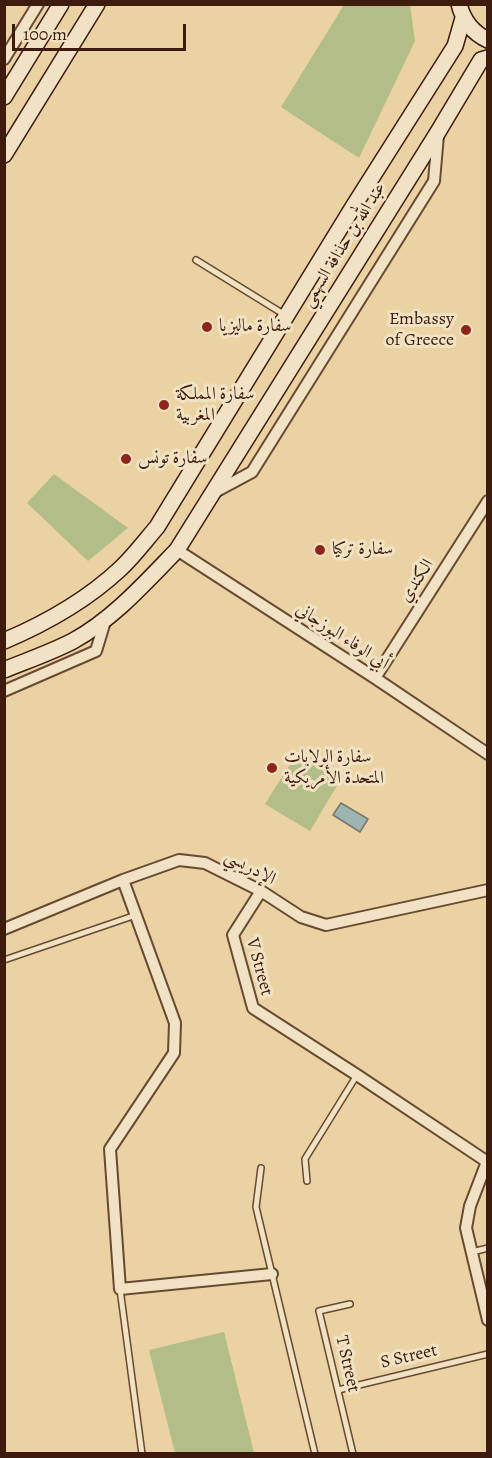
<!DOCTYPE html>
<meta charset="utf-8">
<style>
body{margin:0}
#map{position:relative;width:492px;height:1458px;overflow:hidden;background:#ead2a2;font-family:Alegreya,serif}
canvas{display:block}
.frame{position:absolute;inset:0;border:6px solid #3d1b0d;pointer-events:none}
.scale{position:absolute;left:12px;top:24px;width:174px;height:27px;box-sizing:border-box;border:3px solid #3d1b0d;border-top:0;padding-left:8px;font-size:18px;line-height:21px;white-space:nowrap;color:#3d1b0d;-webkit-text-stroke:4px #f1e2c3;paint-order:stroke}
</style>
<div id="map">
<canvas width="492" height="1458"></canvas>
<div class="frame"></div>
<div class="scale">100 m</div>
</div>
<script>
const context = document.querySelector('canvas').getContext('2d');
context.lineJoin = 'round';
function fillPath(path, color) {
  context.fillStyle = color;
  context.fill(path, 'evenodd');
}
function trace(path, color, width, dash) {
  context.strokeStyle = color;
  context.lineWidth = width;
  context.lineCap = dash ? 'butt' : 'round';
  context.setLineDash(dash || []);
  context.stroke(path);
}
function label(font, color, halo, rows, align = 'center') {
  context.font = font + ' Alegreya,Amiri,serif';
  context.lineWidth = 6;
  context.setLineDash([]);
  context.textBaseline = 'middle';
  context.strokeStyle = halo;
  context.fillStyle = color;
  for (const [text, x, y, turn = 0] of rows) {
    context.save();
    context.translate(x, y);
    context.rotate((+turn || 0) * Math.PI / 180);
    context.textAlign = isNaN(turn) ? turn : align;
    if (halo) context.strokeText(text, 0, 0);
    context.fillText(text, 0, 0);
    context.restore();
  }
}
const green = new Path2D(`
 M344 5H410L415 41 359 158 281 107Z
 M54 474 128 528 88 561 27 503Z
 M299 750 342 777 310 831 265 804Z
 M224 1332 254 1453H175L149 1350Z`);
const water = new Path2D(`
 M341 803 368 819 360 832 333 815Z`);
const lane = new Path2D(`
 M196 260 285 315
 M4 960 136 915
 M261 1168 256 1207 315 1454
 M307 1181 305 1159 357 1075
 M472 1252 488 1248
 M120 1289 142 1454
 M350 1304 319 1311 353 1454
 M338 1390 488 1354`);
const street = new Path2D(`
 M4 59 38 4
 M213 493 252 472 434 181 438 135
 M177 550 375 678 488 754
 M375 678 488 501
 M4 691 96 651 106 618
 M123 880 175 1023 174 1053 110 1149 120 1289 272 1274
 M261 891 233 935 253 1008 357 1075 486 1161
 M4 929 123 880 179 860 205 863 261 891 301 917 326 925 488 890
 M488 1159 470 1206 466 1228 488 1320`);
const secondary = new Path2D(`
 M459 4C463 20 473 33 488 40
 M4 97 61 4
 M4 155 97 4
 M4 641C44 624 88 599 120 569 133 557 145 541 157 527L353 207 455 46 463 18
 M4 670C26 661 52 652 73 641 113 619 145 583 177 550L438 132 481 60 488 58`);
const markers = [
 [207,327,6,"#8f2418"],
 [466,330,6,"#8f2418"],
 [164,405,6,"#8f2418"],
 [126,459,6,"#8f2418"],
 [320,550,6,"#8f2418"],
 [272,768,6,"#8f2418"]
];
const streetNames = [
 ["عبد الله بن حذافة السهمي",344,245,-58],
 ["الكندي",417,581,-57],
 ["أبي الوفاء البوزجاني",342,637,33],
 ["الإدريسي",250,868,28],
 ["V Street",259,967,75],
 ["S Street",409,1357,-13],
 ["T Street",347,1364,77]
];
const poiNames = [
 ["Embassy",454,320,"right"],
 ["of Greece",454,341,"right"],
 ["سفارة ماليزيا",219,327],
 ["سفارة المملكة",176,395],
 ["المغربية",176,416],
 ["سفارة تونس",138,459],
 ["سفارة تركيا",332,550],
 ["سفارة الولايات",284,758],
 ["المتحدة الأمريكية",284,779]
];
fillPath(green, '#b2bd88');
fillPath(water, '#9cb5b0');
trace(water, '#76776f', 1.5);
trace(lane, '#684932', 8);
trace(street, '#684932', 14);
trace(secondary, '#3d1b0d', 18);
trace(lane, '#f1e2c3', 5);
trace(street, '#f1e2c3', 10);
trace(secondary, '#f1e2c3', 15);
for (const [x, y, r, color] of markers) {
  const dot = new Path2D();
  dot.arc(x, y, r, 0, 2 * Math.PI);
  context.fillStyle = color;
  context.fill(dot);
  trace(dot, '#f1e2c3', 2);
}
label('18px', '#3d1b0d', '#f1e2c3', streetNames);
label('18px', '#3d1b0d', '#f1e2c3', poiNames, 'left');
</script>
